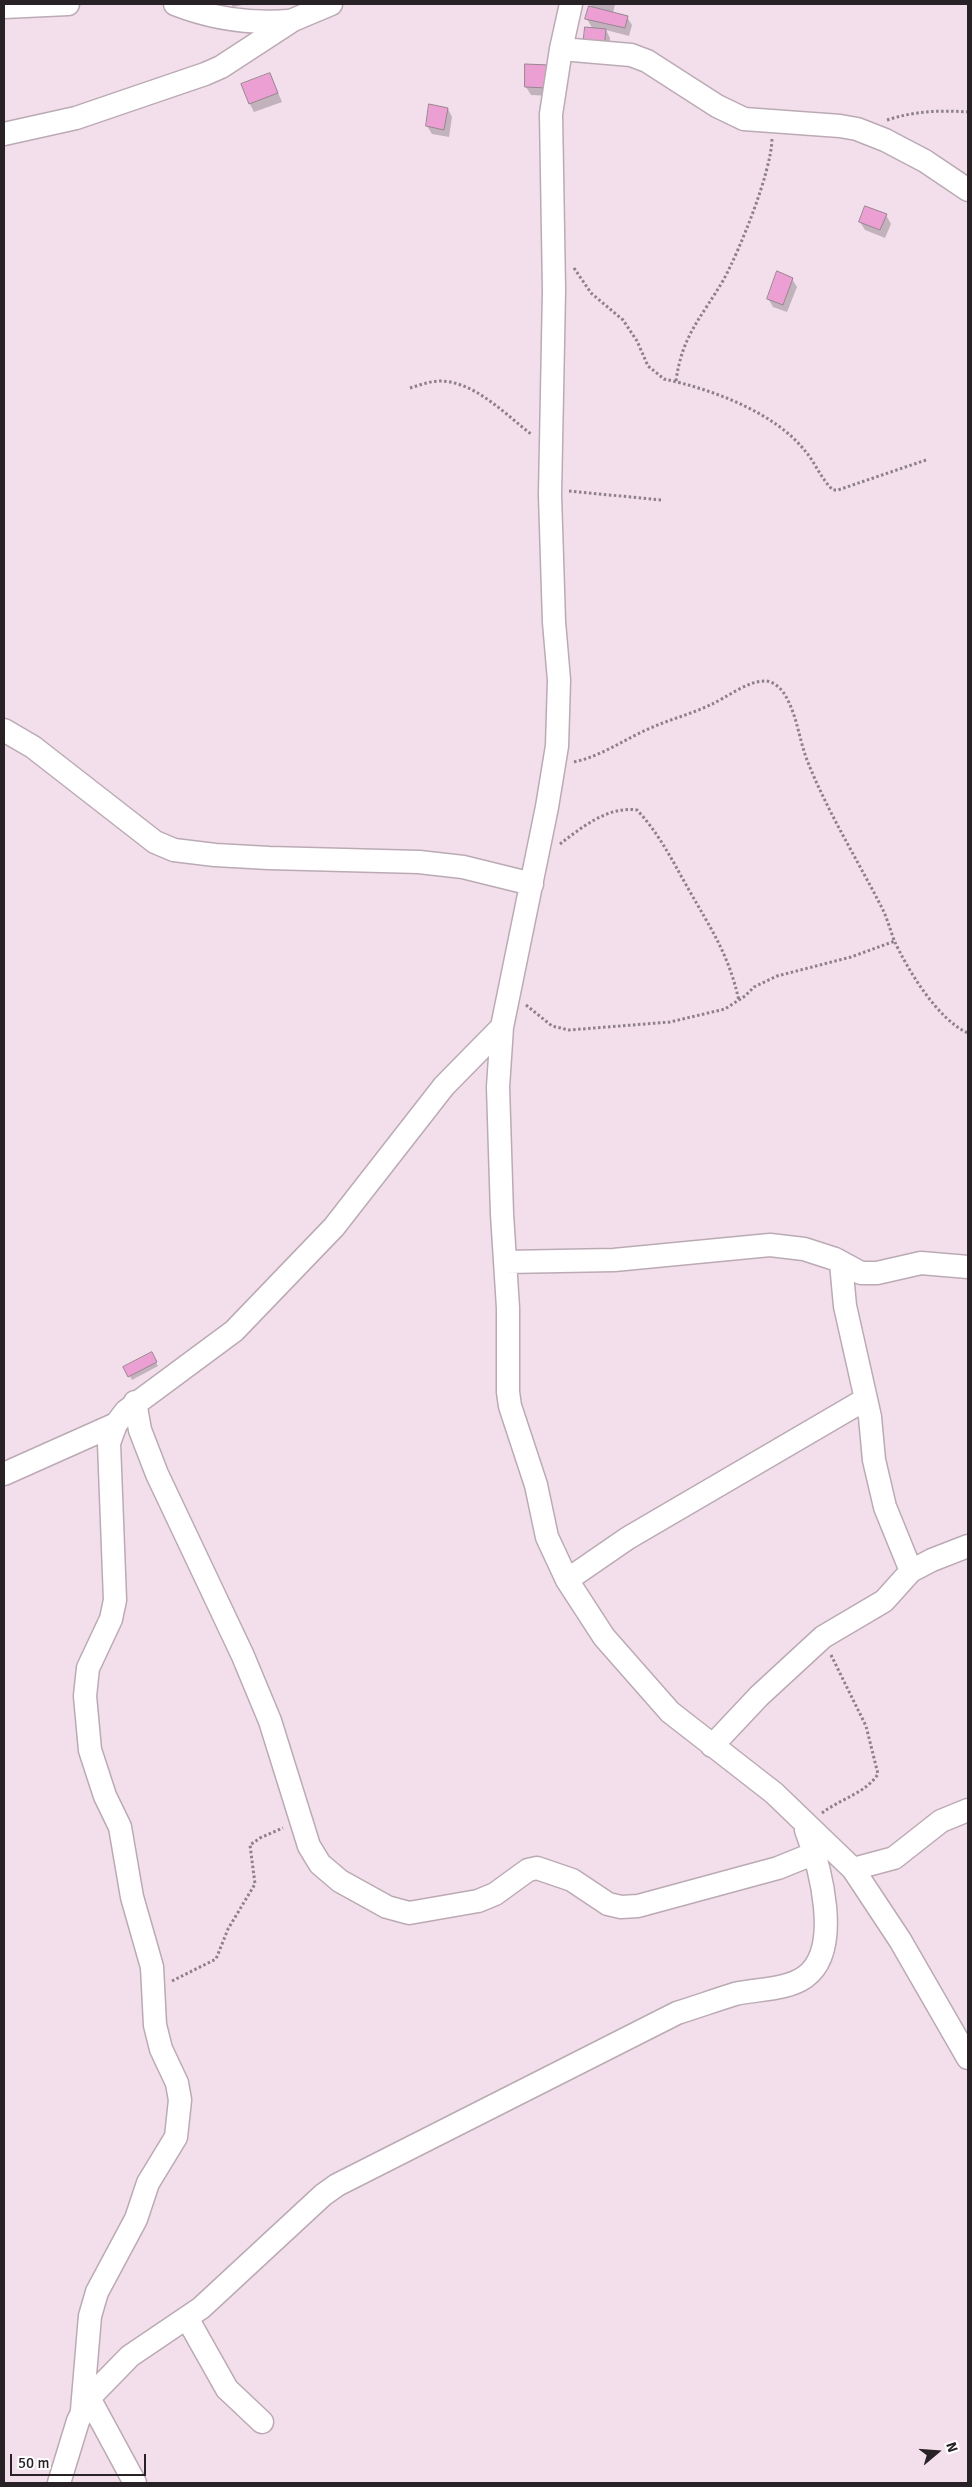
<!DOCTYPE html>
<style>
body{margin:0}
#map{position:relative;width:972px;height:2487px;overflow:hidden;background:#f2dfeb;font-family:Signika,sans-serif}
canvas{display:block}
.frame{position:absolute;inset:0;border:5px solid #282125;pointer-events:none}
.north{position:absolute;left:912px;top:2427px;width:50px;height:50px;-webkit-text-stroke:4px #fff;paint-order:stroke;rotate:72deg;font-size:14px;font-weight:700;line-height:20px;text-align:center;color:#282125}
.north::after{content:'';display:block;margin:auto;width:18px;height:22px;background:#282125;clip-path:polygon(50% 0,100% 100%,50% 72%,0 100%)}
.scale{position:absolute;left:10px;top:2454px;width:136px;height:22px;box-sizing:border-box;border:2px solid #282125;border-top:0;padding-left:6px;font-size:15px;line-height:18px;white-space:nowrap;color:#282125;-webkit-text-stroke:4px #fff;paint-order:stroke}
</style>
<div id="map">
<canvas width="972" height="2487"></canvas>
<div class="frame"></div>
<div class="north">N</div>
<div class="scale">50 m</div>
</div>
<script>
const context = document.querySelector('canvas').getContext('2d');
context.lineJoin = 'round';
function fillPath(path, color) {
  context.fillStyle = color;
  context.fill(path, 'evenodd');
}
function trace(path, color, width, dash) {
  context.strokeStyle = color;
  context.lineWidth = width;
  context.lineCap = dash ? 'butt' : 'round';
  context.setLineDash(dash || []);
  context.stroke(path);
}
const shadow = new Path2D(`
 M231 4H247L233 7Z
 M590 4H615L613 13 627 17 632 25 629 36 606 30 610 38 609 57 587 19 593 8Z
 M527 66 552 96 531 95 526 87Z
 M270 74 282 102 254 112 250 104Z
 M448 109 452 117 449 137 432 134 427 126Z
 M886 215 891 224 885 238 865 230 860 222Z
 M792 279 797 287 787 312 773 307 768 298Z
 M151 1354 158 1366 132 1380 125 1367Z`);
const building = new Path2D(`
 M589 6 628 16 625 28 585 19Z
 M585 27 606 29 604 49 583 47Z
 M525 64 549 65 548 88 525 87Z
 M270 73 278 93 249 104 241 84Z
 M429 104 448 108 444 130 426 126Z
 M865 206 887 214 880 230 859 222Z
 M777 271 793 278 783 305 767 299Z
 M152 1352 157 1362 128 1377 123 1367Z`);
const path = new Path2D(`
 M887 120C914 111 941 110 968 112
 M574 268 591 293 623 320 637 341 648 366 664 379C711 389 775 412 806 452 816 464 821 479 833 490H838L926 460
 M676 381C682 335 702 317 724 279 740 249 771 173 772 139
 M410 388C420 385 430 381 441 381 475 382 505 414 531 434
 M569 491 661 500
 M574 762C601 756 622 741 646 730 667 720 689 715 710 705 726 698 747 681 765 681 773 681 781 688 785 695 797 715 799 739 807 760 827 811 857 859 882 908 887 918 890 929 894 940 907 969 938 1020 968 1033
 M560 844C582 827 608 806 637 810 659 833 673 862 689 890 711 929 729 955 739 1001
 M526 1005 552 1026 569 1030 670 1022 725 1009 745 996 754 987 777 976 851 957 895 941
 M822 1813C840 1799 866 1793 878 1774L866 1726 831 1655
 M172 1981 216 1959 228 1929 255 1884 250 1845 260 1838 283 1828`);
const minor = new Path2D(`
 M175 4C213 19 249 24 289 21
 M571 4 561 49 551 114 554 290 550 495 554 622 559 680 557 746 547 807 502 1027 498 1087 502 1214 508 1308V1392L510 1406 536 1485 547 1537 567 1580 604 1637 670 1712 774 1793 853 1869 900 1940 968 2058
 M4 7 68 4
 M561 49 631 55 647 61 717 106 744 119 840 126 857 129 885 140 925 161 968 190
 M4 134 76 118 205 74 221 67 293 20 331 4
 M4 730 33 747 155 842 174 850 215 855 269 858 419 862 463 867 532 884
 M506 1262 614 1260 770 1245 804 1249 835 1259 861 1273H877L921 1263 968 1267
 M841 1263 845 1306 870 1417 874 1460 885 1507 911 1571
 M135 1402 140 1430 157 1474 243 1656 270 1721 309 1846 320 1864 340 1881 387 1907 409 1913 478 1901 495 1894 528 1870 537 1868 572 1880 608 1904 621 1907 638 1906 778 1868 815 1853
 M4 1474 116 1424
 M567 1580 628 1538 866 1399
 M712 1746 759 1696 823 1637 884 1601 911 1571 932 1560 968 1546
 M853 1869 894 1858 941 1821 968 1810
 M187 2318 227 2389 262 2422
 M89 2398 135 2483
 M82 2410 90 2316 97 2292 136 2219 148 2183 176 2137 180 2100 177 2083 161 2049 155 2025 152 1967 132 1897 120 1827 105 1796 90 1750 85 1696 88 1668 111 1619 115 1600 109 1443 116 1424 126 1411 234 1331 334 1227 444 1086 502 1027
 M59 2483 78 2421 89 2398 130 2356 201 2308 323 2195 337 2185 677 2013C696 2007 716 2000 735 1994 757 1989 787 1990 805 1977 843 1950 820 1866 806 1830`);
fillPath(shadow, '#0003');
fillPath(building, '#ec9fd2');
trace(building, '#96858f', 1);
trace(minor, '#bbaab4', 25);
trace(path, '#8d8088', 3, [2.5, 2.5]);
trace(minor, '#fff', 22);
</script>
